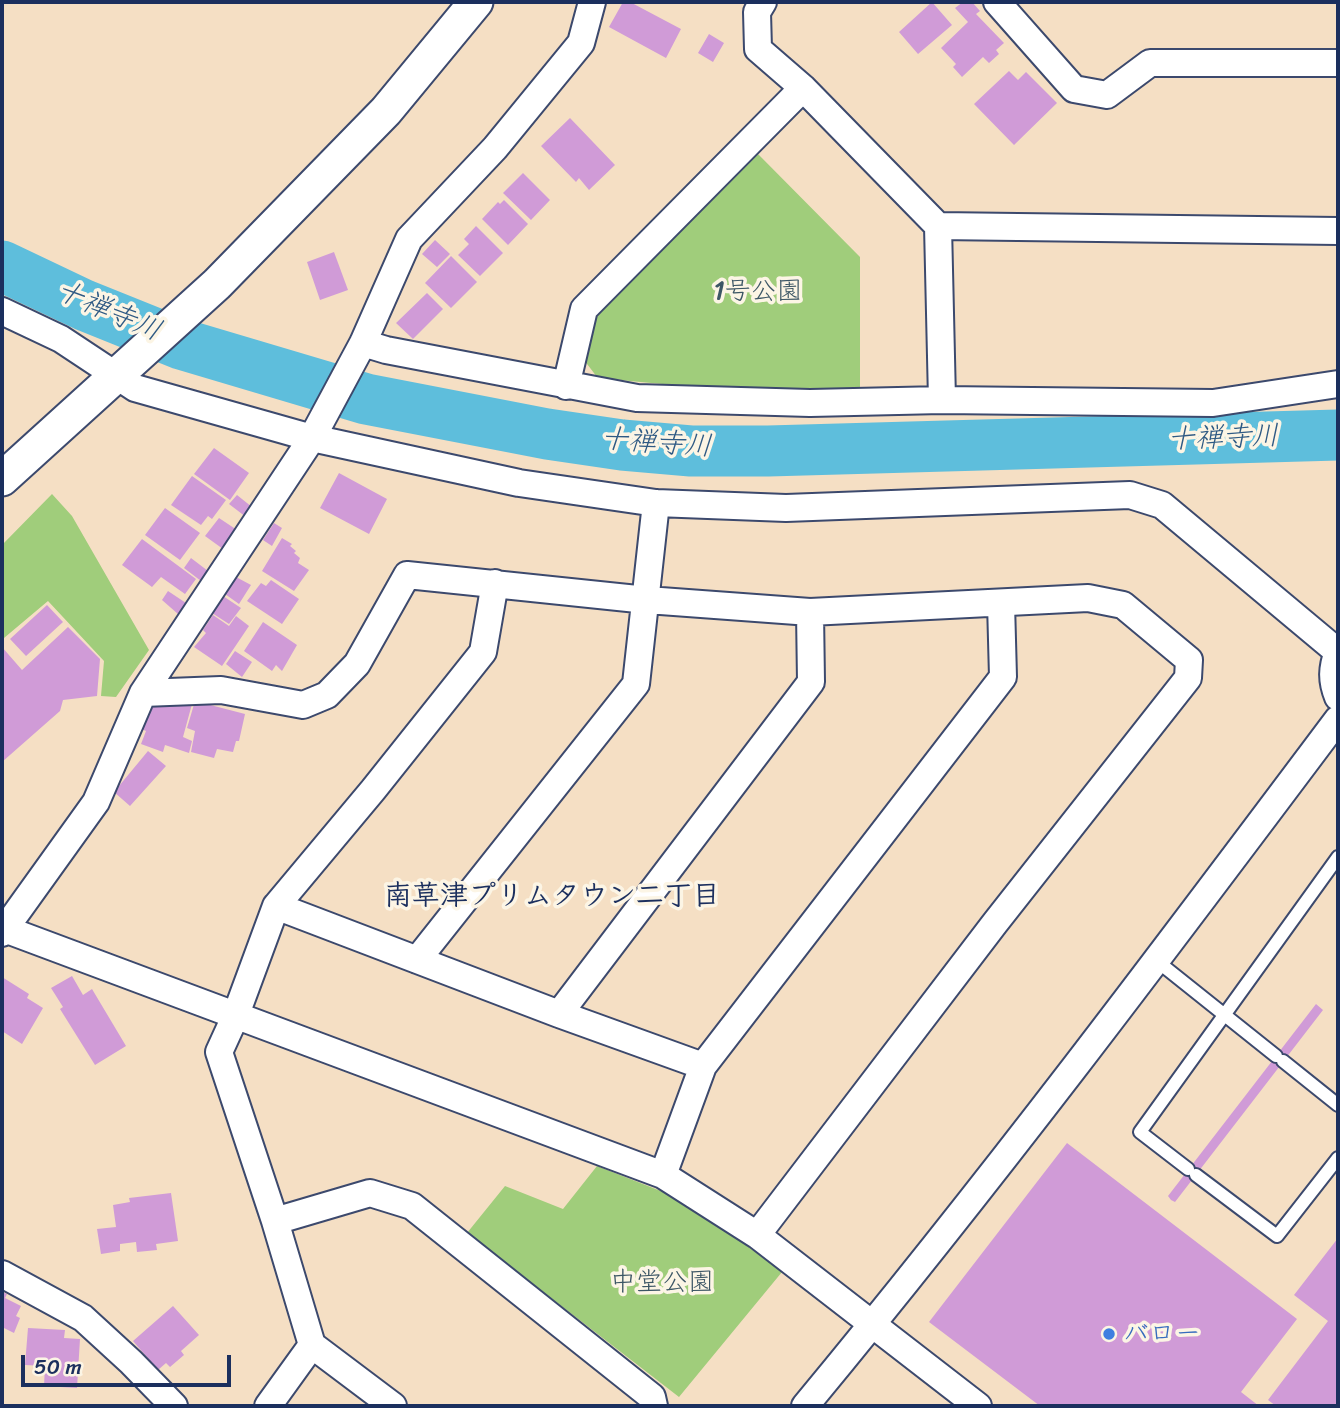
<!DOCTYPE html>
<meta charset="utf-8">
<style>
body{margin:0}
#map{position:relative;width:1340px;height:1408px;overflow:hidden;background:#f5dfc4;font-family:Sriracha,sans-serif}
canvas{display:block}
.frame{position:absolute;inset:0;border:4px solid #1b2f5e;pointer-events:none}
.scale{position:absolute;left:21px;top:1355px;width:210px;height:32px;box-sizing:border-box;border:4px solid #1b2f5e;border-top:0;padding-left:9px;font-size:21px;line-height:24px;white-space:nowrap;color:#1b2f5e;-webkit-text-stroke:5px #fcf5e5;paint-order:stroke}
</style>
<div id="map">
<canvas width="1340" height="1408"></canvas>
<div class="frame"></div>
<div class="scale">50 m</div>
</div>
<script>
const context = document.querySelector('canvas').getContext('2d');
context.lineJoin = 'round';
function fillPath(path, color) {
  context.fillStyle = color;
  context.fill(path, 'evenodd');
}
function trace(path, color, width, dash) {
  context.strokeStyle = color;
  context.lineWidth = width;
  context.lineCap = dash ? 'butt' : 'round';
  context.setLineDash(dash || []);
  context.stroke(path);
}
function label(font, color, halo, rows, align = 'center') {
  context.font = font + ' Sriracha,"Klee One",sans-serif';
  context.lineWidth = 7;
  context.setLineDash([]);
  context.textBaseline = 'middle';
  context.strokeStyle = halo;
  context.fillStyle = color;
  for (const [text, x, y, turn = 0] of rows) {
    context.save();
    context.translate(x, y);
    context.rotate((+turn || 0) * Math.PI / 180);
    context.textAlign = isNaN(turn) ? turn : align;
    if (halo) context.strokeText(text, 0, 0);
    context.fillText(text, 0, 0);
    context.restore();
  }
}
const green = new Path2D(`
 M757 153 860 257V390C772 390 684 389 597 377L584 360 591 329 602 307Z
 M52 494 72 516 149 650 116 697 101 696 104 661 48 601 4 638 2 636V545Z
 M597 1166 676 1197 695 1207 782 1272 679 1397 467 1233 505 1186 563 1209Z`);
const river = new Path2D(`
 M2 266 84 305 181 344 366 399 547 434 622 445 691 451H768L1338 435`);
const building = new Path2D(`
 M623 2H630L681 29 666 58 609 27Z
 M932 2 952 25 918 54 899 32Z
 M963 2H972L980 11 976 14 1004 43 996 50 999 54 989 63 983 57 962 77 953 67 956 64 941 48 968 22 955 8Z
 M709 34 724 43 713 62 698 53Z
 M1009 71 1018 80 1026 72 1057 103 1014 145 974 104Z
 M570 118 615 165 589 190 579 178 576 182 541 146Z
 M523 173 550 200 531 220 503 193Z
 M504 200 528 224 508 245 482 219 498 202 500 204Z
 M476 226 503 253 480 276 458 255 469 244 464 239Z
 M435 240 450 254 437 267 422 254Z
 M334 252 348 290 320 300 307 262Z
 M451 256 477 282 451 308 425 283Z
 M427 293 443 309 413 339 396 323Z
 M214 448 249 473 230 500 194 474Z
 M339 473 387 499 369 534 320 508Z
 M192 476 226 500 212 519 208 516 201 525 171 505Z
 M237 495 252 507 246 517 229 504Z
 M165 508 200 533 180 560 145 535Z
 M219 518 237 530 223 549 205 536Z
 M274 523 282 528 272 546 263 540Z
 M282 538 292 544 290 546 296 551 294 553 300 558 298 563 309 570 294 591 262 571Z
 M142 539 196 579 185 594 161 577 152 587 122 565Z
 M191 558 208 571 201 581 184 568Z
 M236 577 251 585 239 604 225 594Z
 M271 580 299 599 282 624 247 601 261 583 266 586Z
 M168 591 186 603 178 614 162 600Z
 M223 596 241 608 229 624 212 613Z
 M47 605 63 622 26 656 10 639Z
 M213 615 229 626 236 616 249 626 222 666 194 647 206 633 203 630Z
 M263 622 297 645 282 671 276 665 272 671 244 651Z
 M68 627 100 659 97 696 63 700 60 711 2 762V647L22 670Z
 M235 651 252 662 242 677 226 664Z
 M195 701 245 714 239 741H236L233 752 217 749 214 758 191 752 195 731 187 728Z
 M192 704 183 737 192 741 189 753 165 745 163 752 141 744 146 731 139 728 146 707Z
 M148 751 166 766 130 806 114 792Z
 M72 976 83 995 92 989 126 1046 95 1065 60 1009 63 1007 51 988Z
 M2 977 29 994 27 998 43 1008 22 1044 2 1031Z
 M1316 1004 1323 1010 1175 1202 1171 1200 1168 1196Z
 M1067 1143 1297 1319 1241 1392 1259 1406H1040L929 1322Z
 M171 1193 178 1241 156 1244 157 1250 137 1252 136 1242 120 1244V1251L101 1254 97 1229 116 1227 113 1205 130 1202 129 1198Z
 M1338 1238V1406H1276L1268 1400 1328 1321 1294 1295Z
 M2 1292 7 1294 5 1298 21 1306 16 1316 20 1318 14 1333 2 1327Z
 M173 1306 199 1335 181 1351 184 1355 170 1367 166 1363 158 1370 133 1341Z
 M28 1328 65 1330 64 1338 80 1339 77 1388 44 1386 45 1366 25 1365Z`);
const service = new Path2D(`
 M1157 961 1276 1056
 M1283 1061 1338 1105
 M1188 1169 1140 1132 1338 857
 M1196 1175 1277 1236 1338 1158`);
const minor = new Path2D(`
 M763 2 757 12 758 49 803 88 938 226 942 400
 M997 2 1074 89 1107 95 1150 63H1338
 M938 226 1338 231
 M2 311 61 339 135 388 312 438 519 483 656 503 786 508 1130 495 1162 505 1338 652
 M363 343 386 350 637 398 810 403 942 400 1213 403 1338 384
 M566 386 584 309 803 88
 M1338 651C1332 668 1331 680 1338 697
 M143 693 221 690 303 705 327 695 357 664 407 575 647 600 810 612 1088 598 1123 605 1189 660 1188 678 995 923 757 1235
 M276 906 559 1014 703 1066
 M2 928 663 1175 757 1235 978 1406
 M2 933 96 802 143 693 312 438 363 343 409 239 495 148 581 43 592 2
 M417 960 636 684 656 503
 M559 1014 811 682 810 612
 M663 1175 703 1066 1003 677 1001 603
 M275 1221 370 1193 412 1206 652 1397 654 1406
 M2 1274 83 1318 131 1362 174 1406
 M312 1345 393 1406
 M268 1406 312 1345 275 1221 219 1052 235 1017 276 906 373 790 483 652 495 583
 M805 1406C990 1183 1164 951 1338 719`);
const tertiary = new Path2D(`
 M2 479 217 284 386 111 476 2`);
const markers = [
 [1109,1334,7,"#3f7fe0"]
];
const parkNames = [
 ["1号公園",758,292],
 ["中堂公園",662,1283]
];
const shopNames = [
 ["バロー",1123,1334]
];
const waterNames = [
 ["十禅寺川",108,312,23],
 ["十禅寺川",1223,439,-2],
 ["十禅寺川",656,444,4]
];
const neighbourhoodNames = [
 ["南草津プリムタウン二丁目",552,897]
];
fillPath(green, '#a0cd7b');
trace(river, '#5ebedc', 51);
fillPath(building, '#d09bd7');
trace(service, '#3c496d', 16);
trace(minor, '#3c496d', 30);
trace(tertiary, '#3c496d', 37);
trace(service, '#fff', 12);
trace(minor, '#fff', 26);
trace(tertiary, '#fff', 33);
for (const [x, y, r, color] of markers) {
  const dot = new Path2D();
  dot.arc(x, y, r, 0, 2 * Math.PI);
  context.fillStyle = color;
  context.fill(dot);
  trace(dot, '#fcf5e5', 2.5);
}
label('26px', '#3c5665', '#fcf5e5', parkNames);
label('26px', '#366cbe', '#fcf5e5', shopNames, 'left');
label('italic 28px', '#2f5a84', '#fcf5e5', waterNames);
label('bold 28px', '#1b2f5e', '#fcf5e5', neighbourhoodNames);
</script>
